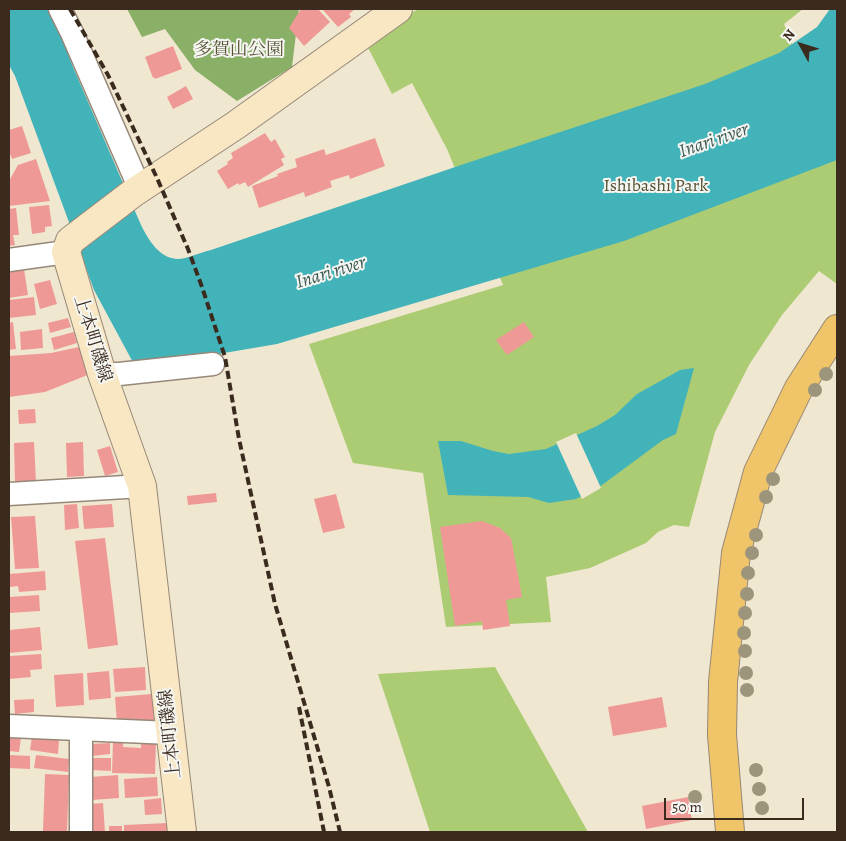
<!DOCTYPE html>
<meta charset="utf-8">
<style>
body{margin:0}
#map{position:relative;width:846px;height:841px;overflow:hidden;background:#f0e7d1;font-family:Alegreya,serif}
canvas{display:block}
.frame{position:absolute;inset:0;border:10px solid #3b2a1e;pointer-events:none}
.north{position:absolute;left:776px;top:20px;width:50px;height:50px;-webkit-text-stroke:4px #f6f6f2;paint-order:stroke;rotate:309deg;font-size:14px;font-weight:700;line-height:20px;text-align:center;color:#3b2a1e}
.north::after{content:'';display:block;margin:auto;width:18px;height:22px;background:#3b2a1e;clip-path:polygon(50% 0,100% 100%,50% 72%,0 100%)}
.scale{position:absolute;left:664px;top:798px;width:140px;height:22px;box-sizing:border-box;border:2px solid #3b2a1e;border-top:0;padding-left:6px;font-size:15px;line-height:18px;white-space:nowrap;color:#3b2a1e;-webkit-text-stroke:4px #f6f6f2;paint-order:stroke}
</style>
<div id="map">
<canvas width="846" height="841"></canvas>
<div class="frame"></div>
<div class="north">N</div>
<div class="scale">50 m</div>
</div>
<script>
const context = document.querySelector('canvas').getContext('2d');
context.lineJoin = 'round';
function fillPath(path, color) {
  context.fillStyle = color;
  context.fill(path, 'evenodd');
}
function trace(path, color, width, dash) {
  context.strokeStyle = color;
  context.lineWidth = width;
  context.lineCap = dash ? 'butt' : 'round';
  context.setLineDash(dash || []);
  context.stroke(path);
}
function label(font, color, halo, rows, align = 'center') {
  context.font = font + ' Alegreya,"Noto Serif JP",serif';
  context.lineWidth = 4;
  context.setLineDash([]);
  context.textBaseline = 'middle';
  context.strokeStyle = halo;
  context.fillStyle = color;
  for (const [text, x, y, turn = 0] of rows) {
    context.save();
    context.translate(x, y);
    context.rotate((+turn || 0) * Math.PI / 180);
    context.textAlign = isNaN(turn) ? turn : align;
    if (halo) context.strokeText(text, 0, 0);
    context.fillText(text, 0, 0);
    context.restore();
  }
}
const green = new Path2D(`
 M418 9H803L784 24 837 155V284L819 271 782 315 749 365 715 432 689 527 674 525 658 532 646 543 590 568 546 577 551 622 446 627 423 473 353 463 309 344 503 285 447 149 412 83 392 94 365 42Z
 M495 667 588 832H430L378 674Z`);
const forest = new Path2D(`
 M127 9H299L292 67 237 101 195 70 165 29 142 37Z`);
const water = new Path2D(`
 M9 9H48L55 18 73 67 141 225C148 239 159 258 177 259 187 259 201 252 211 250L467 163 705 84 779 53 817 27 830 9H837V160L624 241 277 344 136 368 94 290 15 76 9 65Z
 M694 368 676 434 663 440 602 485 576 499 549 503 528 497 448 495 438 441H461L493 451 509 454 546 449 597 426 615 415 637 394 680 370Z`);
const pier = new Path2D(`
 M576 433 601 488 582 499 556 442Z`);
const building = new Path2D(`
 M301 9H318L330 22 304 46 289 28Z
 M322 9H355L349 14 351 17 338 27Z
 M173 46 182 69 155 79 154 77 153 78 145 57Z
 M186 86 193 99 173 109 167 97Z
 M22 126 31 153 12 159 9 151V130Z
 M265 133 271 142 275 139 285 157 281 159 284 165 248 187 245 182 239 185 238 183 228 189 217 171 228 164 227 162 233 158 231 153Z
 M375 138 385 166 350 179 349 175 330 181 332 187 305 197 304 192 259 208 252 186 278 176 277 174 297 167 295 159 324 149 326 155Z
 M36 159 50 201 9 206V181L18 165Z
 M49 205 52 226 45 227V232L32 234 29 207Z
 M16 208 19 235H13L15 245 9 246V209Z
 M24 269 28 295 9 298V271Z
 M50 280 57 304 40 309 34 284Z
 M34 297 36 315 9 318V300Z
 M68 318 71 327 50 333 48 323Z
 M13 322 16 349 9 350V323Z
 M524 322 534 337 507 355 496 340Z
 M42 329 43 348 21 350 20 332Z
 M74 332 77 343 54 350 51 338Z
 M79 347 90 374 45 392 9 397V356L51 353Z
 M35 409 36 423 19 424 18 410Z
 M34 442 36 482 15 483 14 443Z
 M83 442 84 476 67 477 66 443Z
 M110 446 118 472 105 476 97 450Z
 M216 493 217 502 188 505 187 496Z
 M336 494 345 528 323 533 314 499Z
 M77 504 79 528 65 530 64 505Z
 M112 504 114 527 84 529 82 506Z
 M35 516 39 568 15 569 11 517Z
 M482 521 500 528 511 538 522 597 506 600 510 626 483 630 482 621 455 626 440 527Z
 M105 538 118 645 88 649 75 541Z
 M45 571 46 590 19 592 18 586 10 587 9 574Z
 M39 595 40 611 9 613V597Z
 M40 627 42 650 9 653V630Z
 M41 654 42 669 30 670 31 677 9 679V656Z
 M145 667 146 690 115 692 113 669Z
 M109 671 111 698 89 700 87 673Z
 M83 673 84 705 56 707 54 675Z
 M152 694 154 720 117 723 115 697Z
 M662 697 667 727 613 736 608 707Z
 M34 699V712L15 714 14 700Z
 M9 737 21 738 19 752 9 751Z
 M32 737 59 740 58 754 30 750Z
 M113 742H123V747L141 748V743H156L155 774 112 773Z
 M110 743V754L92 756V744Z
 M9 755 30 756V769L9 768Z
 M36 755 69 759 68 772 34 768Z
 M91 758H111V771L91 770Z
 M45 774 69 775 67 832H43Z
 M118 775 119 798 92 800 90 777Z
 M157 777 158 796 125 798 124 779Z
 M688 797 692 820 646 829 642 806Z
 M161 798 162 814 145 815 144 800Z
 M103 803 105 832H91L89 804Z
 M168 823V832H124V825Z
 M109 826H122V832H109Z`);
const street = new Path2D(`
 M60 9 72 33 140 189
 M9 260 66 252
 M102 374H119L213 364
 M9 494 142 486
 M9 726 171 733
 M81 832V730`);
const secondary = new Path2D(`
 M182 832 142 486 102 374 66 252 70 241 133 193 236 125 398 9`);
const highway = new Path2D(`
 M730 832 722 735 723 682 736 553 758 472 799 388 837 329`);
const rail = new Path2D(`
 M70 9 108 75 157 178 188 249 202 287 225 357 239 439 275 604 329 787 340 832
 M299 707 324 832`);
const trees = [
 [826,374],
 [815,390],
 [773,479],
 [766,497],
 [756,535],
 [752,553],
 [748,573],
 [747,594],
 [745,613],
 [744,633],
 [745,651],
 [746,673],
 [747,690],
 [756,770],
 [759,789],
 [695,797],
 [762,808]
];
const parkNames = [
 ["多賀山公園",239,51],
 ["Ishibashi Park",656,187]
];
const streetNames = [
 ["上本町磯線",92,339,73],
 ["上本町磯線",171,734,-96]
];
const waterNames = [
 ["Inari river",714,141,-19],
 ["Inari river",331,273,-17]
];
fillPath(green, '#accc74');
fillPath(forest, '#89b066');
fillPath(water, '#43b3ba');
fillPath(pier, '#f0e7d1');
fillPath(building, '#ef9996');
trace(street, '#968878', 25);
trace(secondary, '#968878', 30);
trace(highway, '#968878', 30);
trace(street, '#fff', 22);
trace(secondary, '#f9e7c3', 28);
trace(highway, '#f0c469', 28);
trace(rail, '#3b2a1e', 4, [8, 4]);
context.fillStyle = '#9c957b';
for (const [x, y] of trees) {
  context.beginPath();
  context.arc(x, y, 7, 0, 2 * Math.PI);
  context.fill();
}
label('18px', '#575234', '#f6f6f2', parkNames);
label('18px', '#3b2a1e', '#f6f6f2', streetNames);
label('italic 19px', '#3e5a55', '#f6f6f2', waterNames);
</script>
